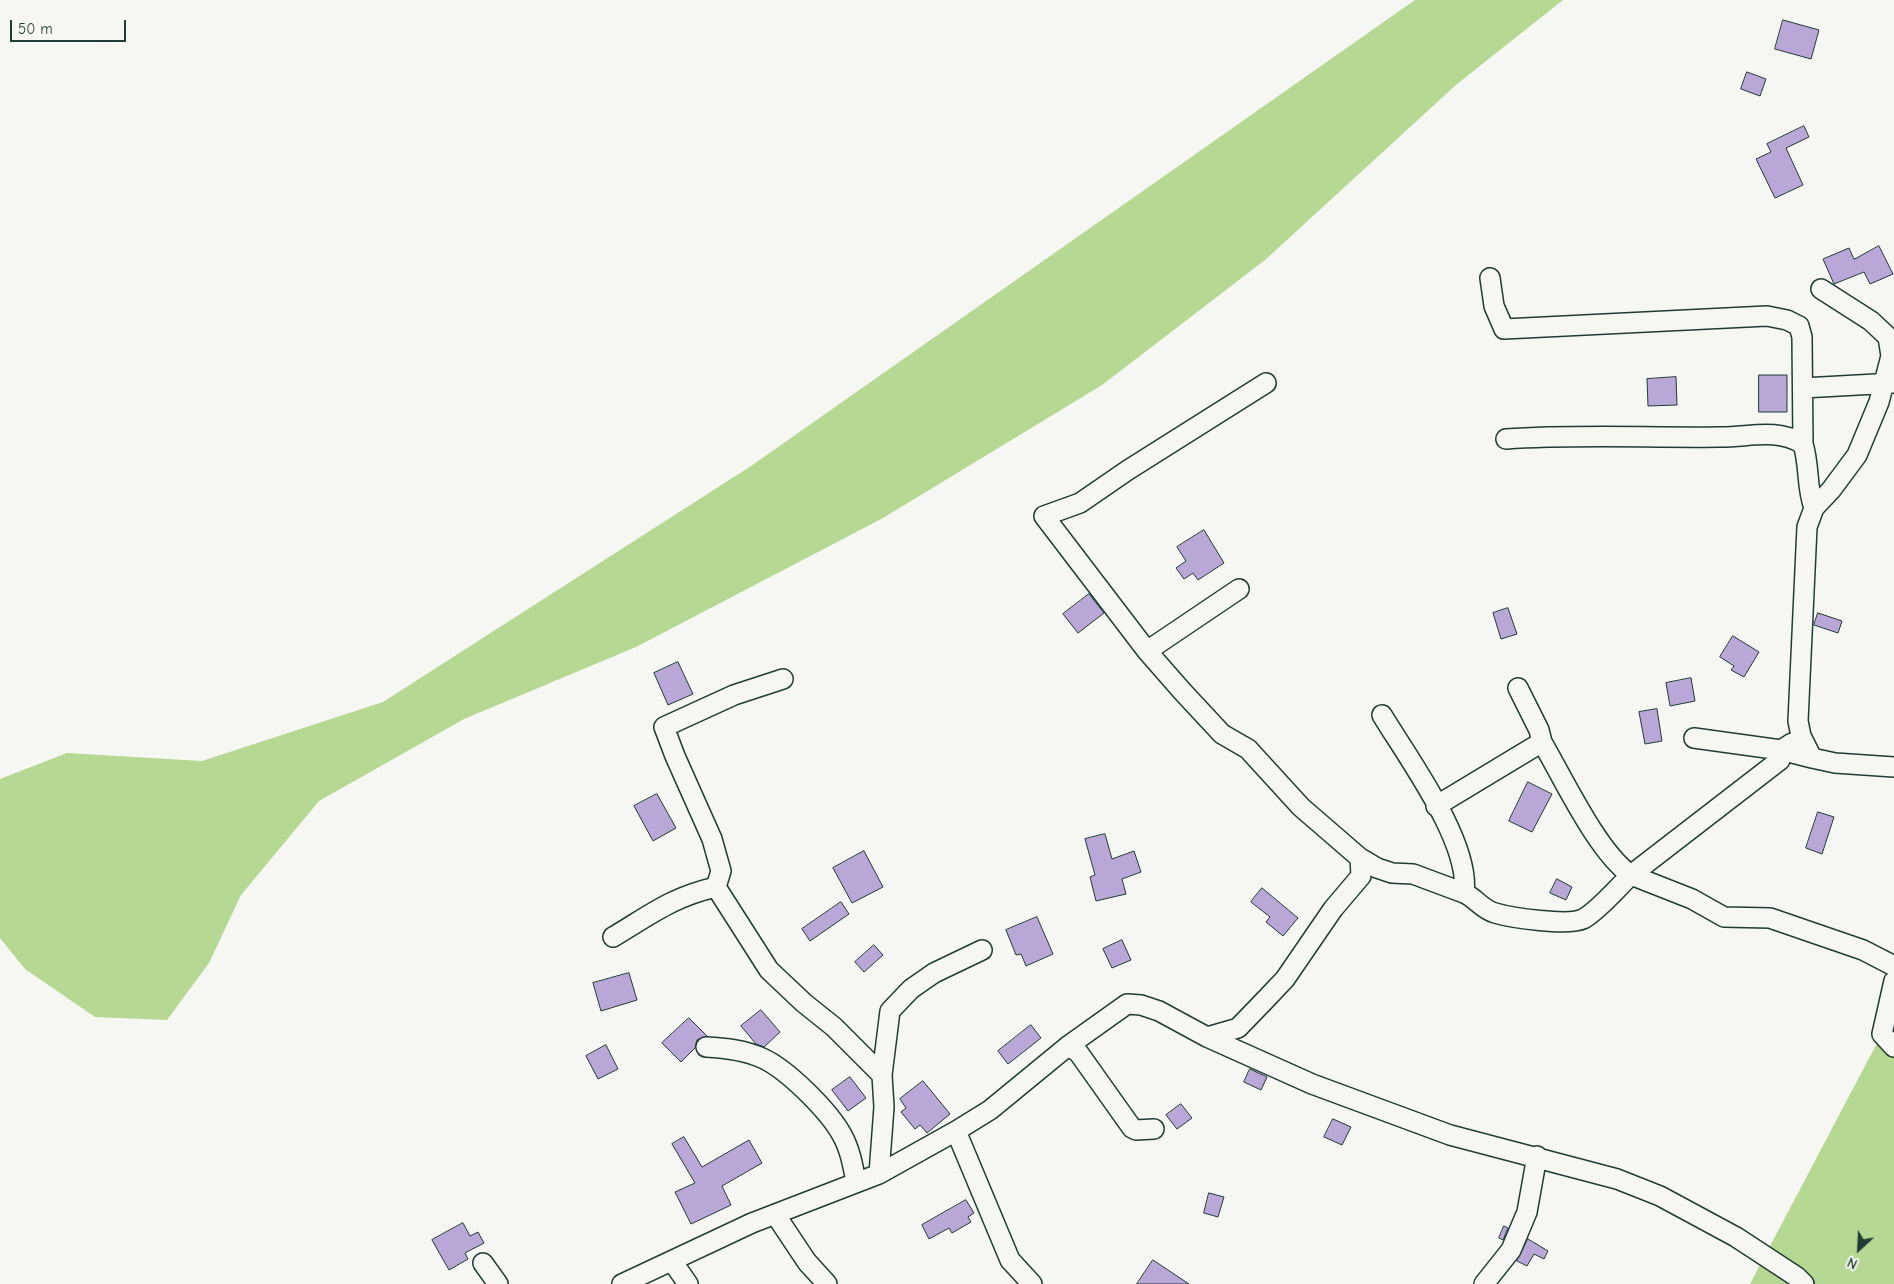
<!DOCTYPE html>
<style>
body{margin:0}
#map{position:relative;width:1894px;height:1284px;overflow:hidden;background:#f6f6f2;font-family:"Comic Neue",sans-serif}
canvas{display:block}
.north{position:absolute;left:1834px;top:1224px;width:50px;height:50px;-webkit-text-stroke:4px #f6f6f2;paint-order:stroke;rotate:205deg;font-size:14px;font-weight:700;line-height:20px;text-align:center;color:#1f3d34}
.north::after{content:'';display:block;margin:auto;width:18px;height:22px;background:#1f3d34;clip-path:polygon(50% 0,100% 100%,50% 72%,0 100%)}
.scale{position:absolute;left:10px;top:20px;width:116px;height:22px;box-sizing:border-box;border:2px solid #1f3d34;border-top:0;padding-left:6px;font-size:15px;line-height:18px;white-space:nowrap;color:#1f3d34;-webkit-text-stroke:4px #f6f6f2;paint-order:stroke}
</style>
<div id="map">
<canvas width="1894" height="1284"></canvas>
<div class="north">N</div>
<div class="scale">50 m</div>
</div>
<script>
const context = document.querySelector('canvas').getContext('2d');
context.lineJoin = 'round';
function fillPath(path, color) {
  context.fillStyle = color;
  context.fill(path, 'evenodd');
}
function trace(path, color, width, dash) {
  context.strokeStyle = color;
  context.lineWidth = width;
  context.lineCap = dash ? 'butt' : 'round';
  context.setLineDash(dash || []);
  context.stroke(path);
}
const green = new Path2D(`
 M1415 0H1563L1457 84 1265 260 1102 385 883 518 636 647 464 719 319 801 241 895 209 963 167 1020 95 1017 25 969 0 938V779L67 753 202 761 383 702 751 466Z
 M1894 1011V1284H1750Z`);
const building = new Path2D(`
 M1783 20 1819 30 1811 59 1775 49Z
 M1747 72 1766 79 1760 96 1741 89Z
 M1804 126 1809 137 1786 148 1803 185 1775 198 1756 159 1771 152 1767 144Z
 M1879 246 1893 274 1870 284 1864 272 1834 284 1823 259 1849 248 1854 259Z
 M1759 375H1787V412H1759Z
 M1676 377 1677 405 1648 406 1647 379Z
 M1204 530 1224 563 1198 580 1193 573 1184 579 1176 568 1186 561 1177 547Z
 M1089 594 1104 613 1078 633 1063 614Z
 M1508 608 1517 634 1501 639 1493 613Z
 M1818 613 1842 621 1838 633 1814 625Z
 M1733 636 1759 652 1744 677 1731 670 1734 666 1720 657Z
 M678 662 693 694 668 705 654 673Z
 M1691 678 1695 701 1670 706 1666 683Z
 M1657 709 1662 741 1645 744 1639 712Z
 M1528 782 1552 794 1532 832 1509 821Z
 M657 794 676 828 653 841 634 806Z
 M1818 812 1834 817 1822 854 1806 848Z
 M1105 834 1112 859 1134 851 1141 872 1122 879 1126 894 1096 901 1090 877 1095 875 1085 839Z
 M864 851 883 887 852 903 833 868Z
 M1557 879 1572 887 1566 900 1550 893Z
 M1262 888 1298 918 1283 936 1266 922 1270 917 1251 902Z
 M841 902 849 914 810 941 802 929Z
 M1037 917 1053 954 1026 966 1021 954 1016 955 1006 930Z
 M1122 940 1131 960 1112 968 1103 949Z
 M874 945 883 955 864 972 855 962Z
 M629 973 637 1000 601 1011 593 983Z
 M761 1010 780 1032 764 1047 756 1044 741 1026Z
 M689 1018 707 1036 697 1040 695 1048 681 1062 662 1043Z
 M1031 1025 1041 1038 1008 1064 998 1051Z
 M606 1045 618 1069 598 1079 586 1056Z
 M1250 1069 1267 1077 1261 1090 1244 1082Z
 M850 1077 866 1098 848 1111 832 1090Z
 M923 1081 950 1114 927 1133 920 1125 915 1129 901 1112 906 1108 900 1099Z
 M1181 1104 1192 1118 1177 1129 1166 1115Z
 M1333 1119 1351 1127 1342 1145 1324 1137Z
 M684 1137 702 1167 749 1140 762 1163 722 1186 731 1205 691 1224 675 1192 695 1183 672 1144Z
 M1209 1193 1224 1197 1218 1217 1204 1213Z
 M966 1200 974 1213 968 1217 971 1222 952 1233 949 1228 929 1239 922 1225Z
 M463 1223 470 1236 478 1232 484 1243 465 1253 468 1259 449 1270 432 1240Z
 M1504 1226 1508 1228 1503 1240 1499 1238Z
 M1528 1239 1548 1251 1544 1259 1534 1254 1527 1266 1517 1261Z
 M1153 1260 1189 1284H1137Z`);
const street = new Path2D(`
 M1490 278 1494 306 1504 329 1767 316 1787 320 1799 326 1802 337 1803 444
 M1821 289 1871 321 1888 337 1891 356 1879 402 1857 455 1831 490 1814 508 1807 527 1798 721 1801 736 1812 758 1835 763 1894 767
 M1803 388 1894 383
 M1506 439C1578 434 1649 438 1721 437 1751 437 1776 428 1803 444 1810 467 1806 486 1814 508
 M1147 651 1239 589
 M1694 738 1781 750 1792 743
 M1436 806 1542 742
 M1360 858 1377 868 1392 873 1413 874 1464 893C1471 843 1408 758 1382 715
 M1631 875 1692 899 1724 917 1770 918 1863 950 1894 966
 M1631 875 1780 760 1781 750 1812 758
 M716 887 721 871 712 839 675 756 664 727 734 695 783 679
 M1464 893C1476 898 1481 909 1495 913 1512 918 1568 926 1583 919 1598 911 1618 887 1631 875 1598 853 1563 778 1542 742L1539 730 1518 688
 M613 937C650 915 672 897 716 887L769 970 804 1003 834 1027 882 1075
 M1894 981 1882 1034 1894 1047
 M1207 1037 1238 1028 1267 998 1285 979 1333 909 1361 876 1360 858 1301 807 1248 749 1222 734 1182 691 1147 651 1044 516 1080 503 1128 470 1266 383
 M1068 1046 1078 1052 1132 1128 1136 1130 1154 1129
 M706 1047C726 1048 744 1050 762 1058 787 1069 829 1111 842 1135 850 1149 853 1166 856 1182
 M956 1131 1010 1260 1032 1284
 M879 1174 884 1107 882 1075 890 1011 911 989 934 973 982 950
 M775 1214 807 1262 827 1284
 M672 1261 688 1284
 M483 1263 498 1284
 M622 1284 752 1223 879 1174 956 1131 990 1110 1068 1046 1127 1004 1141 1005 1159 1011 1207 1037 1312 1084 1450 1135 1617 1179 1660 1196 1736 1237 1797 1277 1804 1284
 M1484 1284 1511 1250 1527 1212 1537 1156`);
fillPath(green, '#b5d892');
fillPath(building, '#b9a7d7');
trace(building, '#1f3d34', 1);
trace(street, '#1f3d34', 22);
trace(street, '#f6f6f2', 19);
</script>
